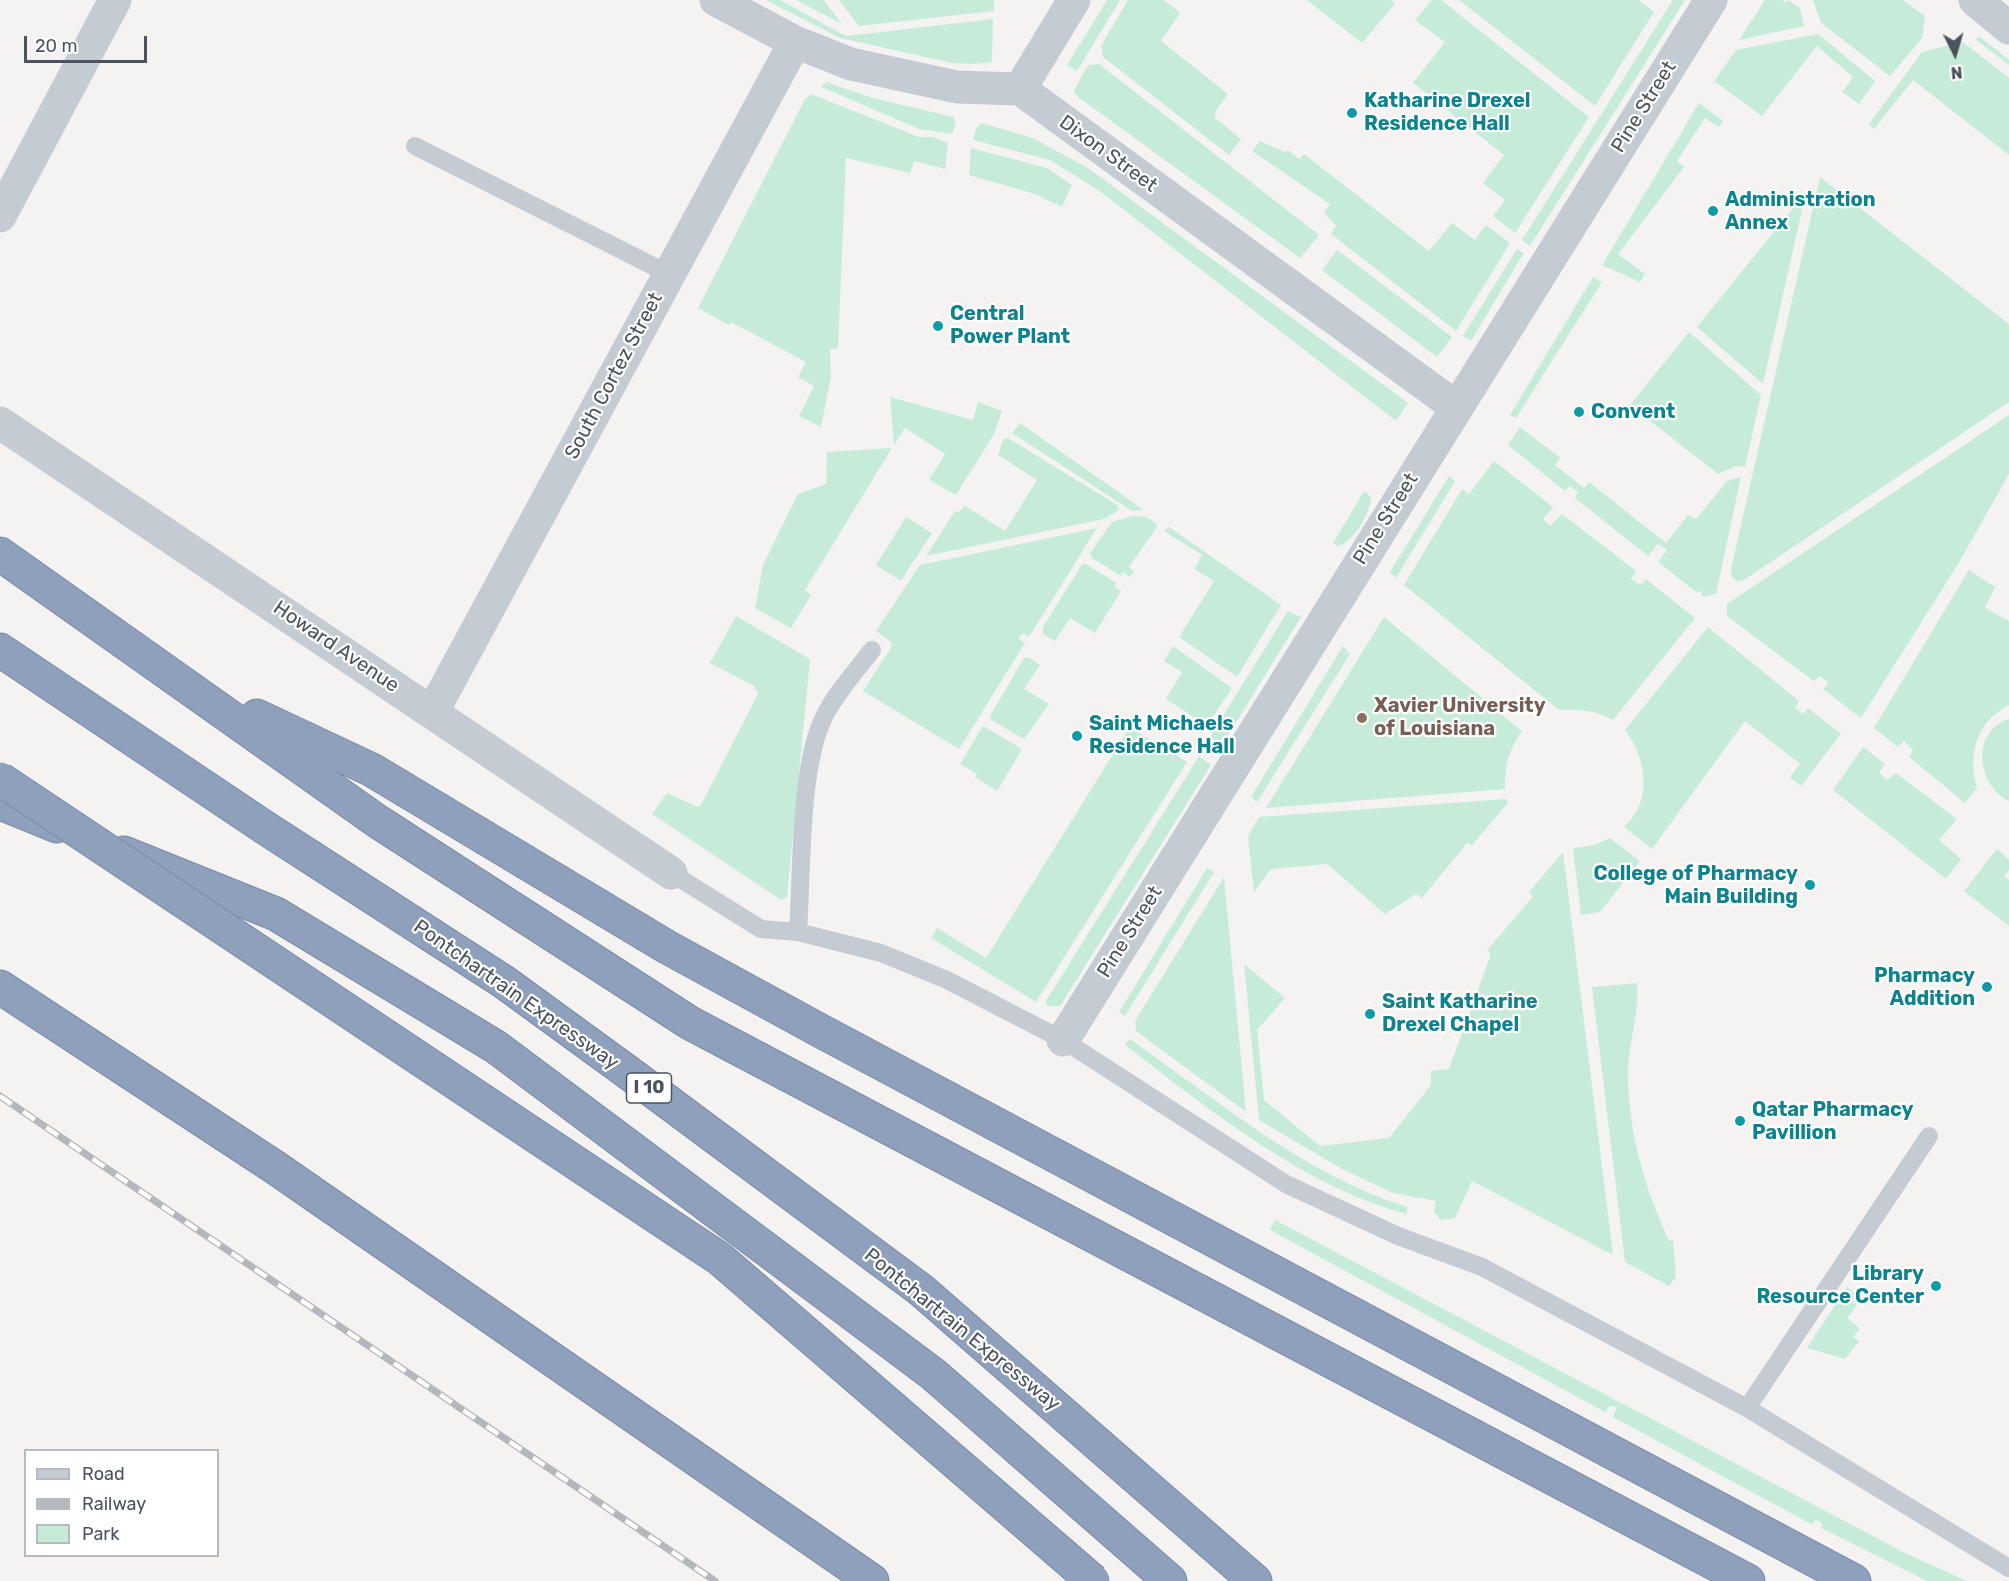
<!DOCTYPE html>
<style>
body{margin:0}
#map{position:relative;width:2009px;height:1581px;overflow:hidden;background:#f4f3f2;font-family:Rubik,sans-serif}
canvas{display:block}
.legend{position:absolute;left:24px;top:1449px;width:195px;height:108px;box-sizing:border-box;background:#fff;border:2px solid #b7babf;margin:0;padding:8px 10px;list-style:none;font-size:18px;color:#4b535e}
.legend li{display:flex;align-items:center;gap:12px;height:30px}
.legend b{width:30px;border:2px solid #b7babf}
.north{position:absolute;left:1925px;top:24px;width:60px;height:60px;-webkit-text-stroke:4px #fff;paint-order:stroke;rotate:175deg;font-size:16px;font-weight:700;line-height:24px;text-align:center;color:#4b535e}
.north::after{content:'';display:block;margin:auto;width:21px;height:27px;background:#4b535e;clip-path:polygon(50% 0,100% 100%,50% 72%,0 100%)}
.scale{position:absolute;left:24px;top:36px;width:123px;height:27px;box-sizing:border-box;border:3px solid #4b535e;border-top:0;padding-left:8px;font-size:18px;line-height:21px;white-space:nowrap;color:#4b535e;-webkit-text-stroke:4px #fff;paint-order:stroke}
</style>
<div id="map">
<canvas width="2009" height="1581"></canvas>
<ul class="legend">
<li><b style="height:8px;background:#c4cbd2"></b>Road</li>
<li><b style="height:8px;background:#b5b7bc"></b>Railway</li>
<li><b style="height:16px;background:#c6ecd9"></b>Park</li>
</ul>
<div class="north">N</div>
<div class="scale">20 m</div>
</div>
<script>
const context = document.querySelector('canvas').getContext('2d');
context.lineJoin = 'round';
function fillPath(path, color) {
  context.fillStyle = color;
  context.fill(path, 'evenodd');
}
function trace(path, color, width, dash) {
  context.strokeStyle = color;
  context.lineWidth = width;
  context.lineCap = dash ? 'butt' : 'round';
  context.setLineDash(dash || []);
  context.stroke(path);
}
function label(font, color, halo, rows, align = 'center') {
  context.font = font + ' Rubik,sans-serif';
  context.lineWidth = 4.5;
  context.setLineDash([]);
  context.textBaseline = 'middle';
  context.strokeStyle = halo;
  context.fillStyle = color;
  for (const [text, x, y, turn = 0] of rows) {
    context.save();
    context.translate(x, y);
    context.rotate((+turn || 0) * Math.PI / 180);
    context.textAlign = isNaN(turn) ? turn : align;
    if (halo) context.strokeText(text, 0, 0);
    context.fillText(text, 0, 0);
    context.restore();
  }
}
const green = new Path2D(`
 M766 0H780L846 36 993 19 992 62 975 64 952 63 840 38Z
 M796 0H824L842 24Z
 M839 0H994V11L859 26Z
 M1107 0H1120L1077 71 1067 65Z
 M1128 0H1164L1180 13 1161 41 1228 94 1215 112V118L1241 139 1229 155 1103 57 1101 46Z
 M1307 0H1390L1395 4 1362 43Z
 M1432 0H1441L1589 117 1515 233 1493 216 1505 200 1483 183 1504 155 1413 83 1445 42 1415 20Z
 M1459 0H1639L1654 12 1595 106Z
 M1673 0H1685L1530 246 1522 240Z
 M1765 0H1782L1786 3 1788 0 1800 8 1804 26 1739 40Z
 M1813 0H1903L1925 16 1922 38 1890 76 1821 23Z
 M1818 34 1875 81 1859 104 1842 92 1853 77 1817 46 1762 116 1714 81 1736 50Z
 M1980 37 2009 60V65L1975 39Z
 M1963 42 2009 78V155L1913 80 1874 129 1869 124 1922 52Z
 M1099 64 1319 235 1300 258 1078 97 1074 91 1088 65Z
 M826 82 873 98 953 117 956 123 952 134 919 129 821 87Z
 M811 94 919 137H933L948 143 945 169 914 161 910 173 846 158 838 348 830 350 831 377 821 427 799 416 814 386 798 377 806 362 731 322 729 325 698 308 805 99Z
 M1699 103 1723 121 1719 127 1705 118 1677 161 1684 167 1618 254 1645 274 1640 282 1602 265Z
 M982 123 1033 138 1088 168 1408 403 1396 421 1101 192 1050 160 973 140 977 127Z
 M1260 141 1285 152 1288 150 1299 159 1304 154 1429 251 1452 223 1475 240 1486 225 1510 243 1456 331 1331 234 1336 226 1324 213 1330 204 1252 151Z
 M971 148 1047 168 1072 185 1062 207 1035 194 969 175Z
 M1820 177 2009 324V402L1744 580 1737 581 1732 577 1731 569Z
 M1806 192 1763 384 1697 327Z
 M1517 249 1524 253 1471 341 1463 336Z
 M1337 250 1452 337 1437 357 1322 270Z
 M1593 277 1602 282 1516 418 1510 415Z
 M1689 332 1761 395 1745 467 1736 466 1718 474 1630 405Z
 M890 397 973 420 978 402 1002 411 994 434 956 495 929 480 945 454 905 428 894 445Z
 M2009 415V474L1958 564 1861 718 1823 689 1829 683 1820 676 1814 681 1727 616V604Z
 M1020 423 1144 510 1132 511 1012 433Z
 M1520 427 1560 458 1555 465 1584 488 1589 482 1666 543 1688 515 1696 519 1727 481 1741 477 1716 594 1702 597V592L1695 591 1658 562 1667 550 1658 544 1648 556 1575 498 1578 492 1570 486 1565 491 1508 445Z
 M1008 438 1117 505 1119 510 1104 519 926 556 955 511 959 512 965 506 1005 531 1037 480 998 455 1003 440Z
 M892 448 805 590 811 595 791 628 755 608 763 565 798 494 826 484 827 452Z
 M1494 461 1553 507 1543 519 1550 526 1562 514 1636 571 1631 579 1641 585 1646 579 1695 618 1613 720C1595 710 1579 709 1559 710L1404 585 1462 489 1469 494Z
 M1449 476 1455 481 1396 578 1390 572Z
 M1364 491 1371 497C1371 512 1353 543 1338 546L1333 543Z
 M1132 516 1146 517 1156 523 1157 527 1129 567 1134 571 1130 577 1123 572 1121 576 1092 558 1090 553 1112 522Z
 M906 517 932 533 901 581 876 565Z
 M1169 527 1281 605 1237 677 1179 637 1214 581 1194 569 1202 555 1164 531Z
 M1097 528 1029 637 1022 633 1018 639 1025 643 959 749 863 691 892 646 891 642 876 631 920 565Z
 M1082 564H1086L1116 583 1115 587 1121 591 1095 633 1070 618 1055 641 1043 634V627Z
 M1969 570 1995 587 1985 608 2009 621V705C1977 721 1967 754 1977 788L1965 803 1909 757 1913 750 1904 741 1898 747 1874 728Z
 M1288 611 1301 617 1222 745 1210 737Z
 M736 616 810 659 787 897 781 900 652 814 667 793 698 807 701 805 758 694 754 686 710 663Z
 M1384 617 1522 731C1509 750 1504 767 1505 789L1266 808Z
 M1708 627 1799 701 1795 708 1803 714 1808 708 1841 734 1801 786 1790 777 1800 764 1745 721 1652 849 1624 827C1654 800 1646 758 1625 730Z
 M1173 646 1232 688 1207 726 1166 699 1182 672 1164 661Z
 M1343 646 1350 654 1257 802 1251 797Z
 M1029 657 1040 665 1024 689 1049 704 1024 739 991 720 990 716 1024 658Z
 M2009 719V801C1977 786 1970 731 2009 719Z
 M983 726 1022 749 997 791 975 777 977 774 960 764Z
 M1130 727 1187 762 1036 1002 931 938 937 928 986 958Z
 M1863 747 1885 764 1879 773 1887 780 1896 773 1957 819 1939 840 1961 859 1946 879 1833 790Z
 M1199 756 1211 765 1060 1006H1047L1046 1001Z
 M1506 799 1508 803 1472 845 1467 843 1422 898 1416 894 1385 914 1327 864 1271 869 1254 892 1248 836 1259 817Z
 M1610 838 1640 861 1600 912 1581 915 1573 848 1595 845Z
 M1997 849 2009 860V870L2004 876 2009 880V926L1964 891Z
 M1563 852 1613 1255 1472 1181 1455 1218 1441 1220 1434 1212 1436 1201 1393 1193 1342 1169 1259 1120 1244 964 1285 998 1257 1030 1264 1100 1320 1146 1389 1138 1431 1085V1071L1449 1069 1491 954 1487 950 1533 897 1529 892Z
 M1207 868 1214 872 1125 1016 1119 1012Z
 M1224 877 1246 1112 1136 1031 1135 1021Z
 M1637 983C1640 1013 1628 1043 1628 1073 1628 1133 1645 1188 1669 1241L1673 1240 1676 1277 1669 1286 1625 1262 1592 987Z
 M1130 1039C1217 1100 1305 1175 1407 1207V1214C1306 1188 1207 1108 1125 1045Z
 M1275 1220 1905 1553 1967 1581H1927L1821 1528 1822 1523 1816 1520 1811 1524 1613 1417 1617 1407 1609 1406 1605 1412 1270 1230Z
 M1847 1287 1856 1295 1851 1300 1857 1305 1847 1318 1860 1329 1853 1337 1859 1341 1845 1359 1807 1348Z`);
const service = new Path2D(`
 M415 146 669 274
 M671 873 761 929 798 932 881 953 947 980 1063 1040 1286 1184 1398 1236 1482 1267 1747 1408 2009 1568
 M798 932C802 874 799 767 824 717 835 694 856 671 872 650
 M1747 1408 1929 1136`);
const minor = new Path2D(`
 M716 0 795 42 851 64 957 87 1020 89 1456 407
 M1975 0 2009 28
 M1020 89 1074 0
 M0 216 115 0
 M0 423 671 873
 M433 711 795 42
 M1063 1040 1711 0`);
const motorway = new Path2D(`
 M0 554 377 821 690 1023 1748 1581
 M0 650 264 827 504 982 633 1076 921 1290 1255 1581
 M257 716 372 770 667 947 819 1030 1854 1581
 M0 803 57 826
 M124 853 276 914 496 1047 933 1374 1170 1581
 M0 987 276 1168 872 1581`);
const rail = new Path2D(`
 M0 1096 715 1581`);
const motorwayBridge = new Path2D(`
 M0 779 720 1259 1093 1581`);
const markers = [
 [1352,113,6,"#0f9aa8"],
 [1713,211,6,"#0f9aa8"],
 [938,326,6,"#0f9aa8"],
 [1579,412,6,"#0f9aa8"],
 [1362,718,6,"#8d6e63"],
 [1077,736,6,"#0f9aa8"],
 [1810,885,6,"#0f9aa8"],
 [1987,987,6,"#0f9aa8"],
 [1370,1014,6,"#0f9aa8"],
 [1740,1121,6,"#0f9aa8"],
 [1936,1286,6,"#0f9aa8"]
];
const shields = [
 [649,1088,45]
];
const shieldNames = [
 ["I 10",649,1088]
];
const cultureNames = [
 ["Katharine Drexel",1364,101],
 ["Residence Hall",1364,124],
 ["Administration",1725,200],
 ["Annex",1725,223],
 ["Central",950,314],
 ["Power Plant",950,337],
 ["Convent",1591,412],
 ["Saint Michaels",1089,724],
 ["Residence Hall",1089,747],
 ["College of Pharmacy",1798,874,"right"],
 ["Main Building",1798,897,"right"],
 ["Pharmacy",1975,976,"right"],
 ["Addition",1975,999,"right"],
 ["Saint Katharine",1382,1002],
 ["Drexel Chapel",1382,1025],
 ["Qatar Pharmacy",1752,1110],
 ["Pavillion",1752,1133],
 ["Library",1924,1274,"right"],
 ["Resource Center",1924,1297,"right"]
];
const streetNames = [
 ["Pine Street",1644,107,-58],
 ["Dixon Street",1108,154,36],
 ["South Cortez Street",614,376,-62],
 ["Pine Street",1386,519,-58],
 ["Howard Avenue",336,647,34],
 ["Pine Street",1130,932,-58],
 ["Pontchartrain Expressway",516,995,35],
 ["Pontchartrain Expressway",962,1330,39]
];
const educationNames = [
 ["Xavier University",1374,706],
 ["of Louisiana",1374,729]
];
fillPath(green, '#c6ecd9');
trace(motorway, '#7a8ba7', 35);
trace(service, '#c4cbd2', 18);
trace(minor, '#c4cbd2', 33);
trace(motorway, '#8fa0bc', 33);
trace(rail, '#b5b7bc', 7);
trace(rail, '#fff', 4.5, [14]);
trace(motorwayBridge, '#7a8ba7', 35, []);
trace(motorwayBridge, '#8fa0bc', 33);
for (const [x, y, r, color] of markers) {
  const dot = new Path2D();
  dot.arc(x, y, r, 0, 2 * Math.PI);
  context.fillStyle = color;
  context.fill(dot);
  trace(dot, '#fff', 2);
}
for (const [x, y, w] of shields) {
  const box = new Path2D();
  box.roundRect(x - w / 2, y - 15, w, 30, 4.5);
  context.fillStyle = '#fff';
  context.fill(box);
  trace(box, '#4b535e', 1.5);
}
label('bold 18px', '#4b535e', null, shieldNames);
label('bold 20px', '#0d838f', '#fff', cultureNames, 'left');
label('20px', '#4b535e', '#fff', streetNames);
label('bold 20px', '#785e54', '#fff', educationNames, 'left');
</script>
